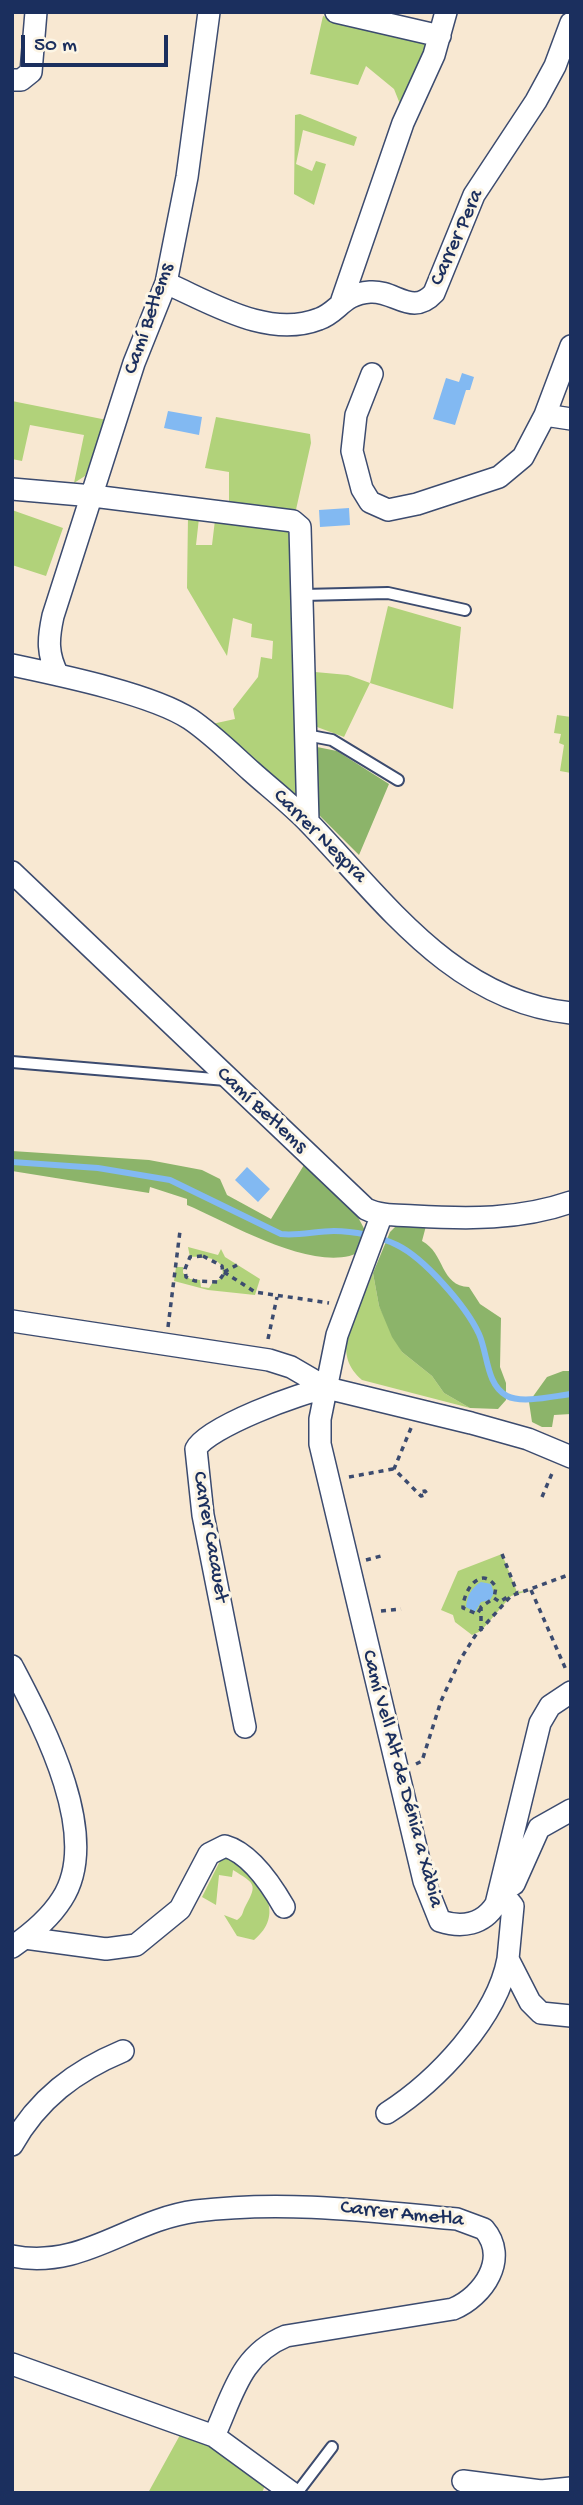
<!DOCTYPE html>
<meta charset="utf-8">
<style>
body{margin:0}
#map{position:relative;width:583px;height:2505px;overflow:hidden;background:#f8e8d2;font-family:"Gochi Hand",sans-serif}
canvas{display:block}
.frame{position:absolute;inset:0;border:14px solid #1b2f5e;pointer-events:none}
.scale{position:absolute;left:21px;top:35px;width:147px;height:32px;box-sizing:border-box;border:4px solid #1b2f5e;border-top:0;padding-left:9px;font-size:21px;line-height:24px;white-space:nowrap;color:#1b2f5e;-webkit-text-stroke:5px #fcf5e5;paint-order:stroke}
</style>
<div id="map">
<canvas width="583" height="2505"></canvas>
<div class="frame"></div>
<div class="scale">50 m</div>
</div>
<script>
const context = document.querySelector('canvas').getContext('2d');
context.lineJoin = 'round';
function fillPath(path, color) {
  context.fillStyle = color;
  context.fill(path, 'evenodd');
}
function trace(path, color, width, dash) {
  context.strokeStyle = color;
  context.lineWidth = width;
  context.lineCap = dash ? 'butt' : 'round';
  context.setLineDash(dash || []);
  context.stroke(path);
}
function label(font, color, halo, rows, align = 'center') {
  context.font = font + ' "Gochi Hand",sans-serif';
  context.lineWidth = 6;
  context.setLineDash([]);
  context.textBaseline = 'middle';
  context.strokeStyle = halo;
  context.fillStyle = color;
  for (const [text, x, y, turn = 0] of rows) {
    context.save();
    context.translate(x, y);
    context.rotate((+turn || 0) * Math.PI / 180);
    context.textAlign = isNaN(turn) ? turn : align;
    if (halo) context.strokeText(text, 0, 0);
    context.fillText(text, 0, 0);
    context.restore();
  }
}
const green = new Path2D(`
 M323 16 428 43 400 104 394 89 366 66 358 85 310 74Z
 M300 114 357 137 354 146 303 130 296 164 312 171 316 161 326 164 314 205 294 194 295 115Z
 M12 401 107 420 85 476 74 483 84 435 30 425 22 461 12 459Z
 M216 417 310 434 311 443 295 514 229 505V472L205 468Z
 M12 510 63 528 46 576 12 565Z
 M188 517 199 518 196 545H212L215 520 289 528 293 534 295 633H291L298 796 294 798 212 724 235 719 233 709 258 677 261 657 272 659 273 641 251 637 252 624 233 618 227 656 187 588Z
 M388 606 461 627 453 709 370 683 344 737 317 727 315 672 348 675 370 683Z
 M557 715 571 717V773L560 771 564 745 559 743 561 734 554 733Z
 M188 1247 218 1255 221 1249 225 1257 260 1279 255 1295 208 1290 174 1281 176 1267H183V1273L190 1279 200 1280 201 1287 209 1288 213 1282 222 1278C227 1258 205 1256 190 1257Z
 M373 1273 379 1306 402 1352 432 1376 444 1393 470 1408 362 1380C348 1368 344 1355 347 1336Z
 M502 1554 517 1592 531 1590 511 1596 481 1631 472 1635 455 1622 453 1615 441 1610 458 1571Z
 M223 1855C230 1856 235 1862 241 1867 264 1885 285 1915 254 1940L237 1936 224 1915 237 1920C244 1915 242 1912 246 1905 258 1884 254 1883 233 1870L232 1877 219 1875 216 1905 202 1897Z
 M180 2435 208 2445 265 2485 262 2493H148Z`);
const forest = new Path2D(`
 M317 747 337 751 389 784 359 855 319 815Z
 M12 1151 149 1160 202 1170 220 1179 227 1195 271 1219 304 1165C329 1177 356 1208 366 1233L363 1250C321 1278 228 1222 187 1205V1199L150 1187 149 1193 12 1171Z
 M399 1223 426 1226 422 1241C445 1253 440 1286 469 1287L480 1304 501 1318 500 1367 506 1383V1400L498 1409 470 1408 444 1393 432 1376 402 1352 392 1337 379 1306 373 1273 390 1232Z
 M563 1371H571V1414L554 1415 552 1427H542L532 1422 529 1402 547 1377Z`);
const water = new Path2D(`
 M462 373 474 377 470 390H466L455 425 433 419 446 378 459 382Z
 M168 411 202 417 199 435 164 428Z
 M349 508 350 525 320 527 319 510Z
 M247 1167 270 1189 258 1202 235 1180Z
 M481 1582 491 1584 494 1593 490 1600 481 1602 475 1612 466 1607C467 1596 471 1588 481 1582Z`);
const stream = new Path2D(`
 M12 1162 98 1168 170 1180 281 1234C299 1236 316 1231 334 1231 353 1231 379 1236 397 1245 424 1258 466 1306 479 1334 488 1354 486 1385 507 1396 522 1404 554 1396 571 1394`);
const path = new Path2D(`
 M203 1256 222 1266 223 1275 218 1282 195 1281 186 1277 185 1269 190 1257Z
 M224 1272 255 1292 329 1303
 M224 1272 237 1265
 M168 1327 180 1231
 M268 1339 277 1297
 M411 1428 394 1469 421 1496 427 1494 425 1491 419 1492
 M349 1477 393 1469
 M542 1497 553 1471
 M502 1554 517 1592
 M366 1560 381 1556
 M531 1590 567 1672
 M481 1608 477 1614 463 1608C463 1591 481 1564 496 1587L494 1598
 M381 1611 401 1609
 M481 1631V1607L494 1598 500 1602 507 1597
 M416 1764 422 1761 441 1701 460 1660 475 1636 511 1596 571 1574`);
const lane = new Path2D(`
 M303 595 388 593 465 610
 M306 735 332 740 398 780
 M12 1062 226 1080
 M297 2493 332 2447`);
const street = new Path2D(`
 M336 12 440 36
 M12 80H21L31 72 36 12
 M166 283C212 303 268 339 319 319 339 312 342 294 370 292 395 290 412 317 434 293L474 195 536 101 555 66 571 23
 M342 300 403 123 434 55 446 12
 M372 374 356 415 352 451 362 489 370 502 388 510 417 504 499 477 523 457 545 415 571 419
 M545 415 571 346
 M12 489 93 496 293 521 300 527 308 822
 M12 665C59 675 152 694 190 719 212 734 231 753 251 771 270 788 292 805 310 824 385 902 454 1001 571 1013
 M58 675C47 654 48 639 53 616L134 363 166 283 187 177 209 12
 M12 872 366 1209C380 1216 398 1215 414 1216 468 1219 519 1220 571 1202
 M382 1214 337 1335 320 1419V1444L424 1881 440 1921C462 1928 483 1925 496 1904L540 1723 550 1706 571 1692
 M12 1321 269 1360 291 1367 327 1388 471 1423 528 1439 571 1457
 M12 1666C42 1723 103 1836 62 1899 50 1918 31 1934 12 1947
 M245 1727 203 1515 196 1449C207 1427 302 1392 327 1388
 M571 1810 539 1828 514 1884 500 1890 513 1906 508 1959 530 2002 541 2013 571 2016
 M25 1938 106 1949 136 1945 180 1909 209 1854 225 1846C250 1853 272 1886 284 1907
 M387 2113C437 2081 497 2018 508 1959
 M12 2145C38 2099 75 2071 123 2051
 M12 2256C83 2270 128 2220 196 2211 283 2200 371 2211 457 2219L484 2229C509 2258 484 2296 453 2309L286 2336C240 2355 233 2395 214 2436L12 2364
 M214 2436 292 2493
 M463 2481 541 2491 571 2488`);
const streetNames = [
 ["Carrer Pera",458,238,-66],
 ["Camí Betlems",150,319,-71],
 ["Carrer Nespra",319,837,45],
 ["Camí Betlems",261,1111,43],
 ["Carrer Cacauet",209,1537,80],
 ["Camí Vell Alt de Dénia a Xàbia",401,1779,75],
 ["Carrer Ametla",402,2215,6]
];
fillPath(green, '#b1d27a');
fillPath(forest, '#8cb46a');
fillPath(water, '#82b9f2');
trace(stream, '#82b9f2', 6);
trace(lane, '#3c4b6f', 14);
trace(street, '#3c4b6f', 24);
trace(path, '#3c4b6f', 3.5, [5, 5]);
trace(lane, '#fff', 10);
trace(street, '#fff', 21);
label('21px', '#1b2f5e', '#fcf5e5', streetNames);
</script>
